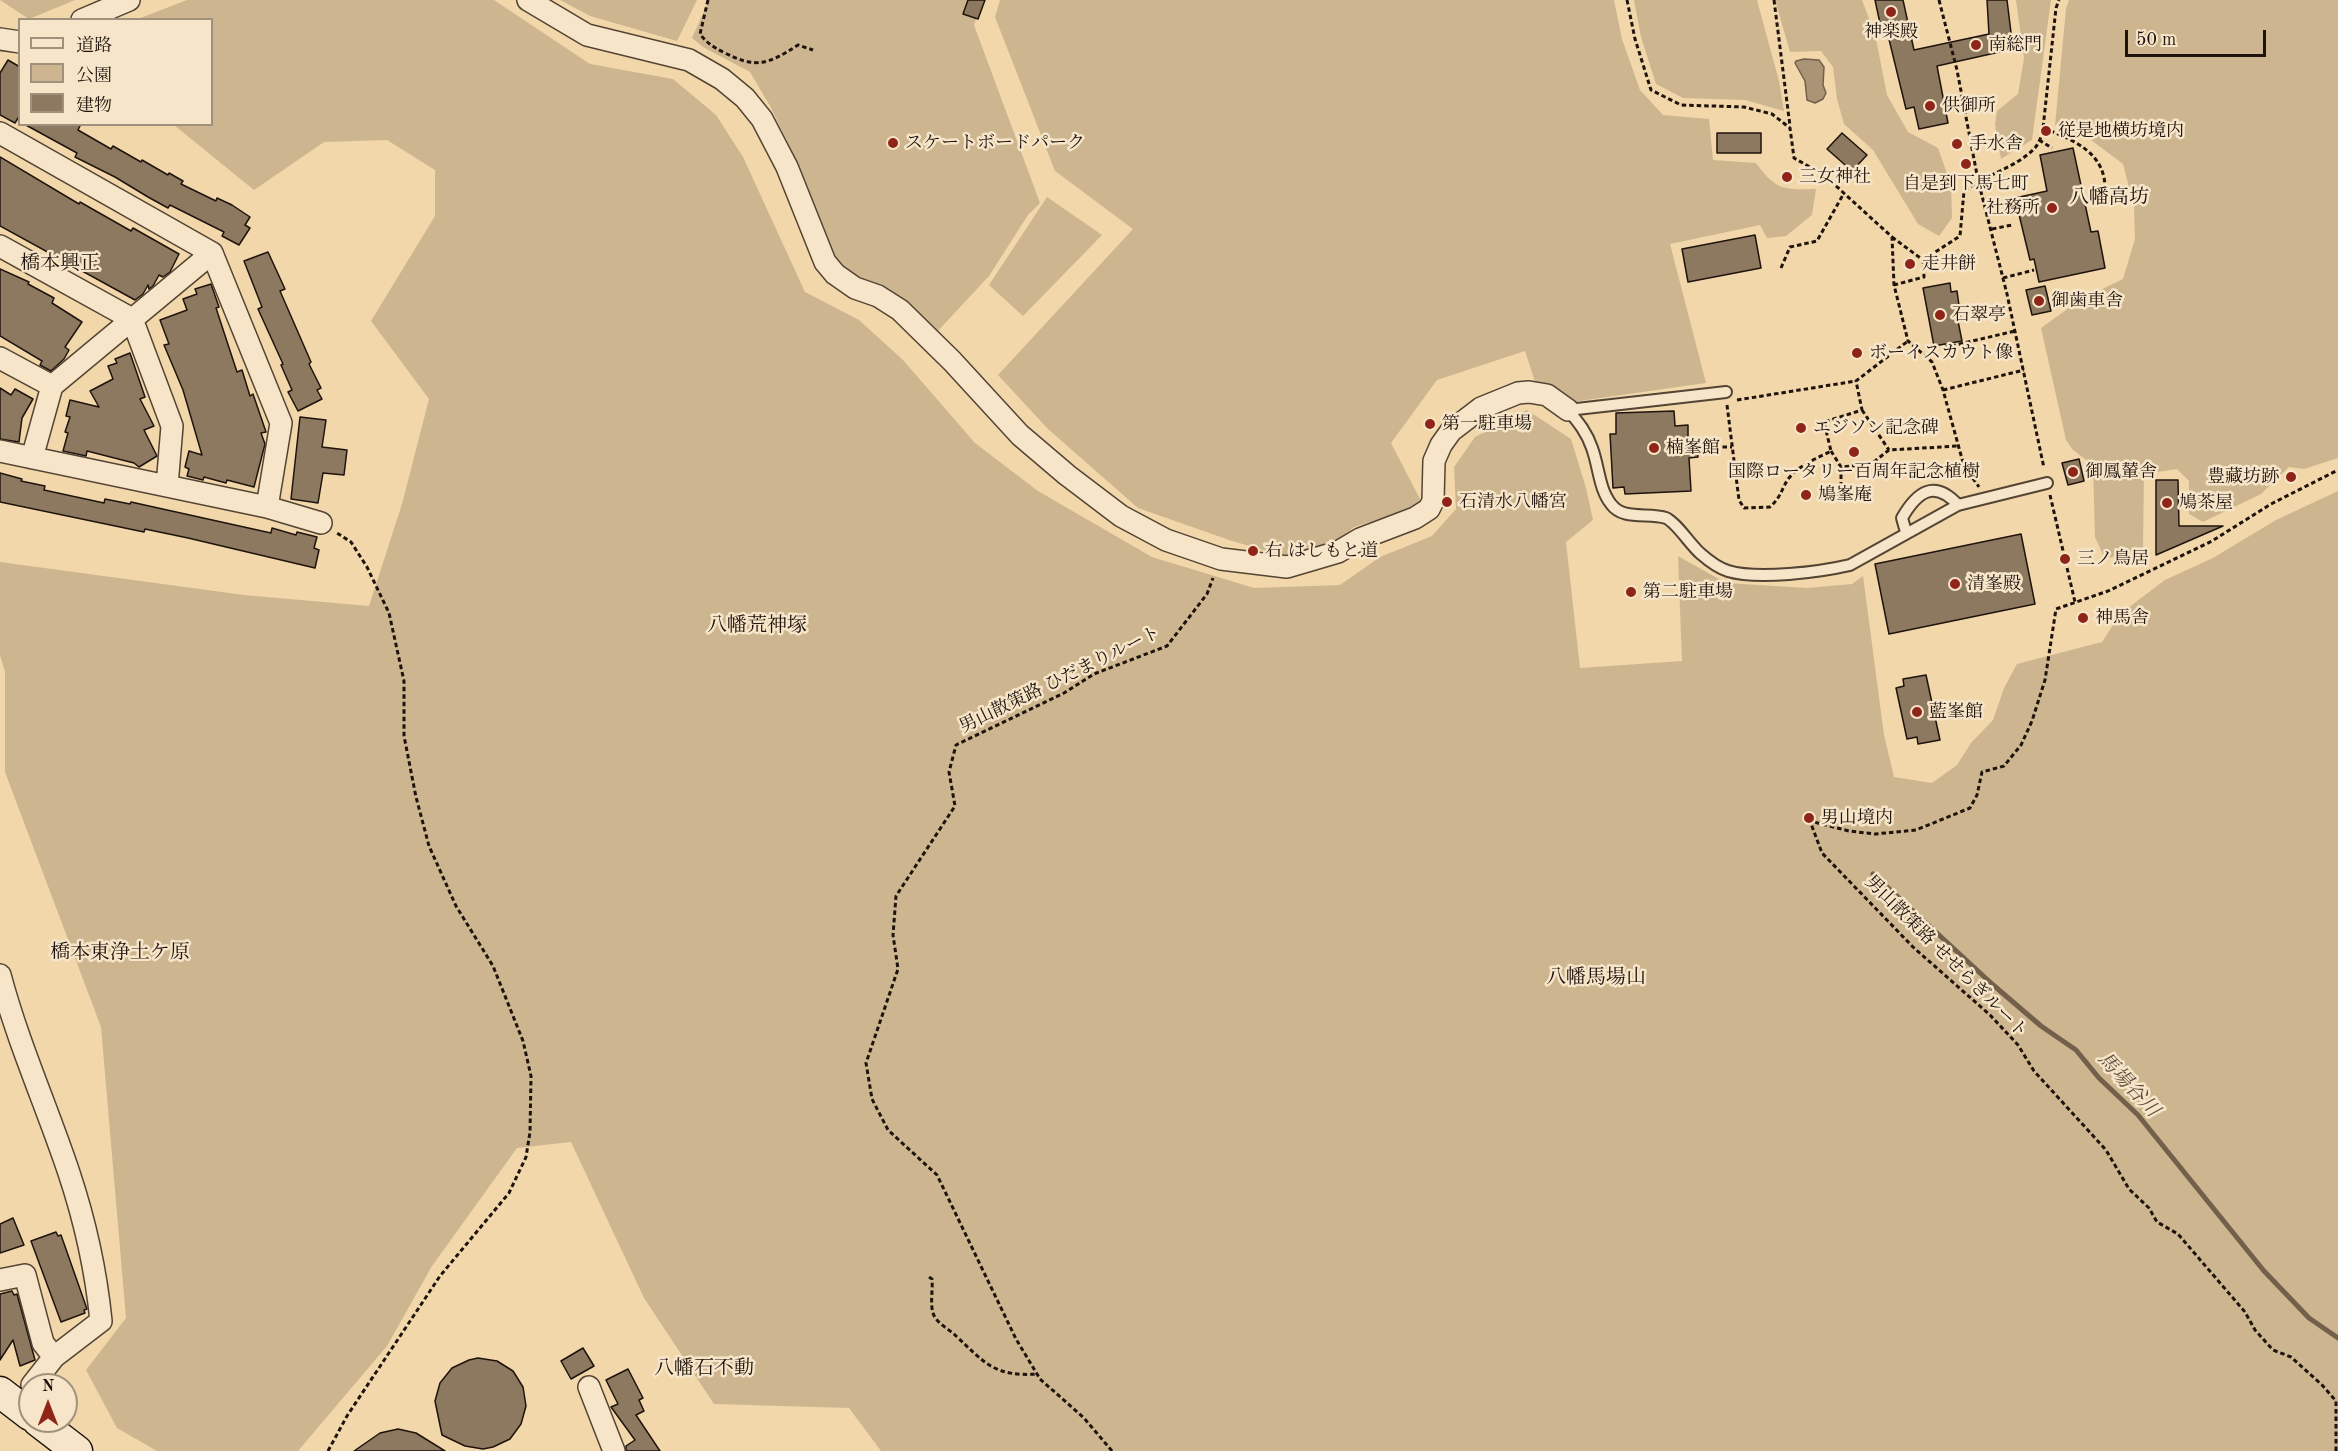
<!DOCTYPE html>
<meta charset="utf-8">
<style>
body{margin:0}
#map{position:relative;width:2338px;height:1451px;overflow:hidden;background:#f1d7aa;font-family:"Old Standard TT","Noto Serif JP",serif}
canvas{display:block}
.legend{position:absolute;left:18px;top:18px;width:195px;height:108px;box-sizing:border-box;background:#f6e5c8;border:2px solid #a0917d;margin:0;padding:8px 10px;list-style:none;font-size:18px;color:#1f130d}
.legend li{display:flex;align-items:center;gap:12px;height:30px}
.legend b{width:30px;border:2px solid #a0917d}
.north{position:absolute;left:18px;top:1373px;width:60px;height:60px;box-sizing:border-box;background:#f6e5c8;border:2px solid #a0917d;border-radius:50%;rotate:0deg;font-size:16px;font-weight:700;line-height:24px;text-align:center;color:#1f130d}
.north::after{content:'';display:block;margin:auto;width:21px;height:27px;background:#8f2418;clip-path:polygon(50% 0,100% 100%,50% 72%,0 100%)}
.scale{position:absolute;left:2125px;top:30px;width:141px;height:27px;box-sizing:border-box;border:3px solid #1f130d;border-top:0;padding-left:8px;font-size:18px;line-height:21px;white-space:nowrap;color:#1f130d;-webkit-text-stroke:4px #f6e5c8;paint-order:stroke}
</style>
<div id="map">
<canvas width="2338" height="1451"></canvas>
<ul class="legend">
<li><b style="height:8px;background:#f6e5c8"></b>道路</li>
<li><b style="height:16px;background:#cdb68f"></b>公園</li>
<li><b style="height:16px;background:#8c795f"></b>建物</li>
</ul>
<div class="north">N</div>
<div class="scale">50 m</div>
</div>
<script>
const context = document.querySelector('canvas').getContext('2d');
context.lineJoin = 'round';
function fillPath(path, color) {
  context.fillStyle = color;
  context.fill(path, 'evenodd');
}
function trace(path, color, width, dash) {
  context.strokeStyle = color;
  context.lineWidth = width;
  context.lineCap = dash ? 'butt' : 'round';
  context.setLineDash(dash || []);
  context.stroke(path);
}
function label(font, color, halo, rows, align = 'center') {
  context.font = font + ' "Old Standard TT","Noto Serif JP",serif';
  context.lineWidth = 5;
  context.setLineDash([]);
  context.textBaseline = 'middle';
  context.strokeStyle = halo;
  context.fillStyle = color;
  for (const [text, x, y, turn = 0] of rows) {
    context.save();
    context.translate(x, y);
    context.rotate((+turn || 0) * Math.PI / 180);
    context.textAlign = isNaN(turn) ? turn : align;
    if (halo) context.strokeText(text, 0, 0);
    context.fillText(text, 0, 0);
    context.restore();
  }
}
const green = new Path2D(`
 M0 0H75L29 19Z
 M187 0H494L590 64 673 79 716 115 743 157 805 292 859 320 903 360 975 443 1038 491 1152 557 1254 588 1340 585 1380 557 1432 536 1456 509 1454 467 1475 437 1527 410 1571 439 1586 488 1593 520 1566 542 1580 668 1682 661 1678 556 1726 583 1807 588 1852 584 1863 576 1884 735 1894 777 1932 783 1957 765 1971 743 1993 720 2004 688 2017 664 2102 642 2120 614 2165 580 2213 558 2276 520 2338 491V1451H881L849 1408 714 1404 644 1298 571 1142 517 1148 432 1266 387 1346 298 1451H157L117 1428 86 1370 126 1318 101 1027 5 772V672L0 655V562L244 595 369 606 402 504 429 399 371 321 435 216V170L387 140 324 142 254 190 174 125 212 124V20L138 19Z
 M560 0H697L677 41 590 16Z
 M709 0H983L974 25 1040 203 1028 215 989 276 935 334 840 264 832 256 797 171 792 151 770 106 750 72 703 47 692 38Z
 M1000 0H1614L1622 39 1640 90 1663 115 1709 119 1713 160 1756 163C1776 190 1783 190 1816 189L1812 215 1786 236 1767 238 1760 225 1670 244 1706 383 1572 402 1553 386 1536 385 1525 351 1437 380 1391 443 1421 501 1410 510 1354 527 1335 544 1284 556 1232 541 1138 508 1048 429 998 375 1133 229 1055 171 995 17Z
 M1634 0H1757L1779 81 1784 111 1745 100 1683 98 1656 84 1641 37Z
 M1775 0H1862L1875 34 1887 95 1908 132 1938 148 1951 185 1952 218 1939 236 1918 224 1873 150 1844 124 1837 99 1833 67 1821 51 1790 52Z
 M2016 0H2051L2032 140 2001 159 1995 125 1997 111 2018 94 2024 58Z
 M2069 0H2338V458L2304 469 2289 467 2261 494 2203 522 2189 514V481L2177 469 2144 474 2143 548 2105 559 2095 537 2093 465 2073 450 2066 440 2041 328 2080 300 2123 279 2135 239 2134 207 2123 164 2087 137 2055 125 2066 9Z
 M1047 197 1102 235 1023 316 989 285Z`);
const water = new Path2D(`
 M1804 59 1819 60 1824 67 1823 85 1826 93 1823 99 1815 103 1807 100 1805 81 1795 63 1796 61Z`);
const stream = new Path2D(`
 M1873 874 1992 984 2041 1026 2076 1050 2099 1078 2138 1115 2264 1271 2309 1318 2338 1338`);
const building = new Path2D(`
 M968 0H985L978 19 963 14Z
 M1875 0H1903L1914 50 1989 34 1987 0H2007L2013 49 1937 66 1948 123 1919 129 1914 107 1906 109 1886 27 1881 28Z
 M8 60 20 67V115L15 123 0 115V73Z
 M24 124H81L78 130 111 149 113 146 141 162 142 160 168 175 169 173 183 181 181 184 216 201 217 198 232 205 250 217 245 225 250 228 239 245 222 236 224 232 170 205 168 208 148 197 115 177 75 157 77 153Z
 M1717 133H1761V153H1717Z
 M1842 133 1867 155 1852 171 1827 149Z
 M2073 148 2091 232 2098 231 2105 268 2039 282 2034 259 2030 260 2015 198 2047 191 2040 155Z
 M0 157 79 204 80 202 131 231 133 228 179 254 170 272 163 277 159 275 153 286 149 289 148 285 143 294 135 300 0 226Z
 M1755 235 1761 268 1688 282 1682 249Z
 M268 252 285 289 280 291 311 362 309 364 321 388 317 390 322 399 298 411 288 392 292 390 281 365 283 364 258 309 262 307 244 261Z
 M0 269 29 282 28 284 54 298 52 303 82 322 65 347 69 350 64 359 51 371 40 365 42 361 0 336Z
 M1950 283 1951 292 1957 291 1961 320 1958 321 1962 341 1934 346 1923 288Z
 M211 284 219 307 216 308 237 372 242 370 250 396 253 394 266 432 261 433 265 444 254 487 227 480 226 483 204 477 203 480 187 476 189 469 185 467 189 451 202 455 183 390 164 345 169 344 160 320 187 310 183 299 197 294 195 289Z
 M2045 286 2051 311 2032 315 2026 290Z
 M130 353 145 397 140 399 154 426 144 430 157 456 139 467 134 463 87 451 86 456 63 451 68 433 65 432 70 417 66 416 70 400 99 407 90 391 113 379 108 366 117 363 115 359Z
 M0 388 11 395 15 389 33 399 22 418 19 442 0 439Z
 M1674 411 1675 426 1688 425V439L1697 438 1698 457 1689 458 1691 491 1625 494 1624 487 1613 488 1610 434H1616V413Z
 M300 417 326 420 322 447 347 450 344 475 323 473 318 503 291 499Z
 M2079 459 2084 481 2068 485 2062 463Z
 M0 473 22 479 21 481 45 486 44 490 104 503 105 499 130 504 131 502 271 533 272 528 296 535 297 532 317 537 314 548 319 550 315 568 188 538 145 529 144 532 0 502Z
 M2156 480H2178L2179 526H2223L2156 555Z
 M2021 534 2035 604 1889 634 1875 564Z
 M1926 675 1940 740 1918 744 1917 737 1907 739 1896 688 1904 686 1903 679Z
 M13 1218 24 1245 0 1253V1224Z
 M56 1232 58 1236 61 1235 87 1309 84 1310 85 1313 61 1322 31 1241Z
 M12 1291 14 1295 17 1294 35 1360 20 1366 13 1340 0 1360V1294Z
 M583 1348 594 1366 571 1379 561 1361Z
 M478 1358 497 1361 513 1371 523 1387 526 1406 521 1424 510 1439 493 1447 483 1449 465 1446 442 1435 435 1401 440 1383 452 1368 469 1360Z
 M628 1369 643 1398 639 1400 644 1411 636 1415 660 1451H626V1446L635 1440 611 1407 618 1404 606 1380Z
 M398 1429 416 1433 445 1451H354L380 1433Z`);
const path = new Path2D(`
 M708 0 700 34C707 43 713 47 723 52 756 69 767 65 798 45L813 50
 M1627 0 1635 39 1651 90 1681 105 1744 107 1772 114 1790 128 1794 158 1824 175 1892 237 1894 285 1908 341 1932 362 1943 390 1964 466 1979 487
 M1774 0 1790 126
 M1939 0 1957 70 1978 180 2007 294 2044 468
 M2043 128C2074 140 2107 153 2105 192
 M2039 140 2052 148
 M1992 229 2012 225
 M1892 237 1923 260 1924 277 1894 285
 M1923 260 1960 236 1964 191C1985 175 2015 168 2034 149 2039 144 2042 135 2043 128L2056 8 2059 0
 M1781 268 1790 247 1817 241 1844 193
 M2003 278 2034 270
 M1947 344V347L2015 331
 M1943 390 2024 370
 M1737 400 1856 381
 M1727 405 1739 500 1744 508 1770 507C1782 496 1781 489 1789 478 1799 465 1818 458 1831 451L1824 422 1862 410 1856 381 1908 341
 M1862 410 1889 450
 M1700 447H1732
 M1831 451 1841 467 1871 464 1889 450 1958 446
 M1841 467V485
 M2050 495 2075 602
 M929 1277 932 1279C933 1290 930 1303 933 1313 936 1323 949 1329 956 1336 985 1363 994 1377 1038 1374
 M328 1451 347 1416 440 1276 509 1193 526 1157 530 1132 531 1076 523 1041 493 966 456 906 429 846 416 797 404 736V681L389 613 367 567 351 542 337 533
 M1112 1451 1084 1418 1040 1379 1016 1339 937 1175 888 1130 872 1099 866 1063 898 969 893 935 896 896 955 806 949 772 956 745 1064 693 1094 674 1167 646 1207 594 1213 578
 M2336 1451V1401L2322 1385 2291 1357 2273 1350 2255 1330 2245 1312 2178 1234 2157 1222 2149 1208 2129 1189 2106 1150 2034 1071 2018 1045 1990 1015 1913 947 1822 853 1810 821 1849 831 1875 834 1916 830 1970 808 1977 795 1982 772 2004 766 2021 745 2032 721 2045 680 2056 609 2108 591 2212 541 2271 504 2338 470`);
const lane = new Path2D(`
 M1568 410C1579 423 1587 433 1592 448 1599 467 1599 489 1611 504 1623 521 1649 512 1666 518 1677 523 1691 546 1701 554 1709 561 1718 568 1728 571 1758 580 1820 572 1850 565L1958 505 2047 483
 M1568 410 1726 392
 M1906 532 1902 518C1917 492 1934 479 1958 505`);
const street = new Path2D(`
 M528 0 587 35 689 60 722 79 745 98 762 119 787 167 825 262 835 274 855 288 878 296 900 310 952 361 1020 435 1067 475 1121 516 1166 540 1221 559 1287 567 1338 552 1360 539 1415 518 1429 509 1433 501 1434 461 1441 445 1451 431 1481 408 1518 393 1529 392 1547 395 1568 410
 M82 20 129 0
 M0 39 20 42
 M0 133 212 253 281 423 267 507
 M0 246 132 319 172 426 167 486
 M0 358 52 386 32 458
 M52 386 212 253
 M0 451 267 507 321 523
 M0 975C18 1043 47 1107 69 1173 85 1221 96 1271 101 1321L54 1357 32 1385
 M0 1280 25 1275 43 1343 54 1357
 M589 1387 614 1451`);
const secondary = new Path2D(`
 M0 1392 30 1415
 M38 1421 77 1451`);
const markers = [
 [1891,12,6,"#8f2418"],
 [1976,45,6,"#8f2418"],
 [1930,106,6,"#8f2418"],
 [2046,131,6,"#8f2418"],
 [893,143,6,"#8f2418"],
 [1957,144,6,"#8f2418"],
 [1966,164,6,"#8f2418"],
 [1787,177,6,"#8f2418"],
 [2052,208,6,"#8f2418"],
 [1910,264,6,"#8f2418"],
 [2039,301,6,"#8f2418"],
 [1940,315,6,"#8f2418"],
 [1857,353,6,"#8f2418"],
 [1430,424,6,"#8f2418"],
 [1801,428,6,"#8f2418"],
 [1654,448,6,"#8f2418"],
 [1854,452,6,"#8f2418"],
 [2073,472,6,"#8f2418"],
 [2291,477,6,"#8f2418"],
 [1806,495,6,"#8f2418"],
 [1447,502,6,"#8f2418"],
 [2167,503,6,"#8f2418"],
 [1253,551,6,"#8f2418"],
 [2065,559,6,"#8f2418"],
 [1955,584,6,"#8f2418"],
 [1631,592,6,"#8f2418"],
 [2083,618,6,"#8f2418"],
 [1917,712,6,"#8f2418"],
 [1809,818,6,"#8f2418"]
];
const poiNames = [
 ["神楽殿",1891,32,"center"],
 ["南総門",1988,45],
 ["供御所",1942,106],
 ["従是地横坊境内",2058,131],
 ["スケートボードパーク",905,143],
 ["手水舎",1969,144],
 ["三女神社",1799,177],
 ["自是到下馬七町",1966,184,"center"],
 ["社務所",2040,208,"right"],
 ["走井餅",1922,264],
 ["御歯車舎",2051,301],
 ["石翠亭",1952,315],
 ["ボーイスカウト像",1869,353],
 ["第一駐車場",1442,424],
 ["エジソン記念碑",1813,428],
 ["楠峯館",1666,448],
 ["国際ロータリー百周年記念植樹",1854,472,"center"],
 ["御鳳輦舎",2085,472],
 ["豊藏坊跡",2279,477,"right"],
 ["鳩峯庵",1818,495],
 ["石清水八幡宮",1459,502],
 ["鳩茶屋",2179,503],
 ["右 はしもと道",1265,551],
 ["三ノ鳥居",2077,559],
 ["清峯殿",1967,584],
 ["第二駐車場",1643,592],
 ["神馬舎",2095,618],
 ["藍峯館",1929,712],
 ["男山境内",1821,818]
];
const streetNames = [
 ["男山散策路 ひだまりルート",1060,680,-26],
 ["男山散策路 せせらぎルート",1946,957,45]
];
const neighbourhoodNames = [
 ["八幡高坊",2109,198],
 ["橋本興正",60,264],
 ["八幡荒神塚",757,626],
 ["橋本東浄土ケ原",120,953],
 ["八幡馬場山",1596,978],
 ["八幡石不動",704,1369]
];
const waterNames = [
 ["馬場谷川",2128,1085,47]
];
fillPath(green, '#cdb68f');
fillPath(water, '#aa9475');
trace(water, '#72604b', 1.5);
trace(stream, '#72604b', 5);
fillPath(building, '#8c795f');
trace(building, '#1f130d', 1.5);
trace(lane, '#544434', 14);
trace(street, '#544434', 24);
trace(secondary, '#1f130d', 33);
trace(path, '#1f130d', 3, [4.5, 3]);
trace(lane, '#f6e5c8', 10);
trace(street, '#f6e5c8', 21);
trace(secondary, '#f6e5c8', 30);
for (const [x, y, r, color] of markers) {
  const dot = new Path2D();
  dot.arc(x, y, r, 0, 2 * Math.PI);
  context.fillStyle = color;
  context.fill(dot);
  trace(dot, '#f6e5c8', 2);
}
label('18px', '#1f130d', '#f6e5c8', poiNames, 'left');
label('18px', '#1f130d', '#f6e5c8', streetNames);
label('20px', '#1f130d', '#f6e5c8', neighbourhoodNames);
label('italic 20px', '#5e4d3c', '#f6e5c8', waterNames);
</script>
